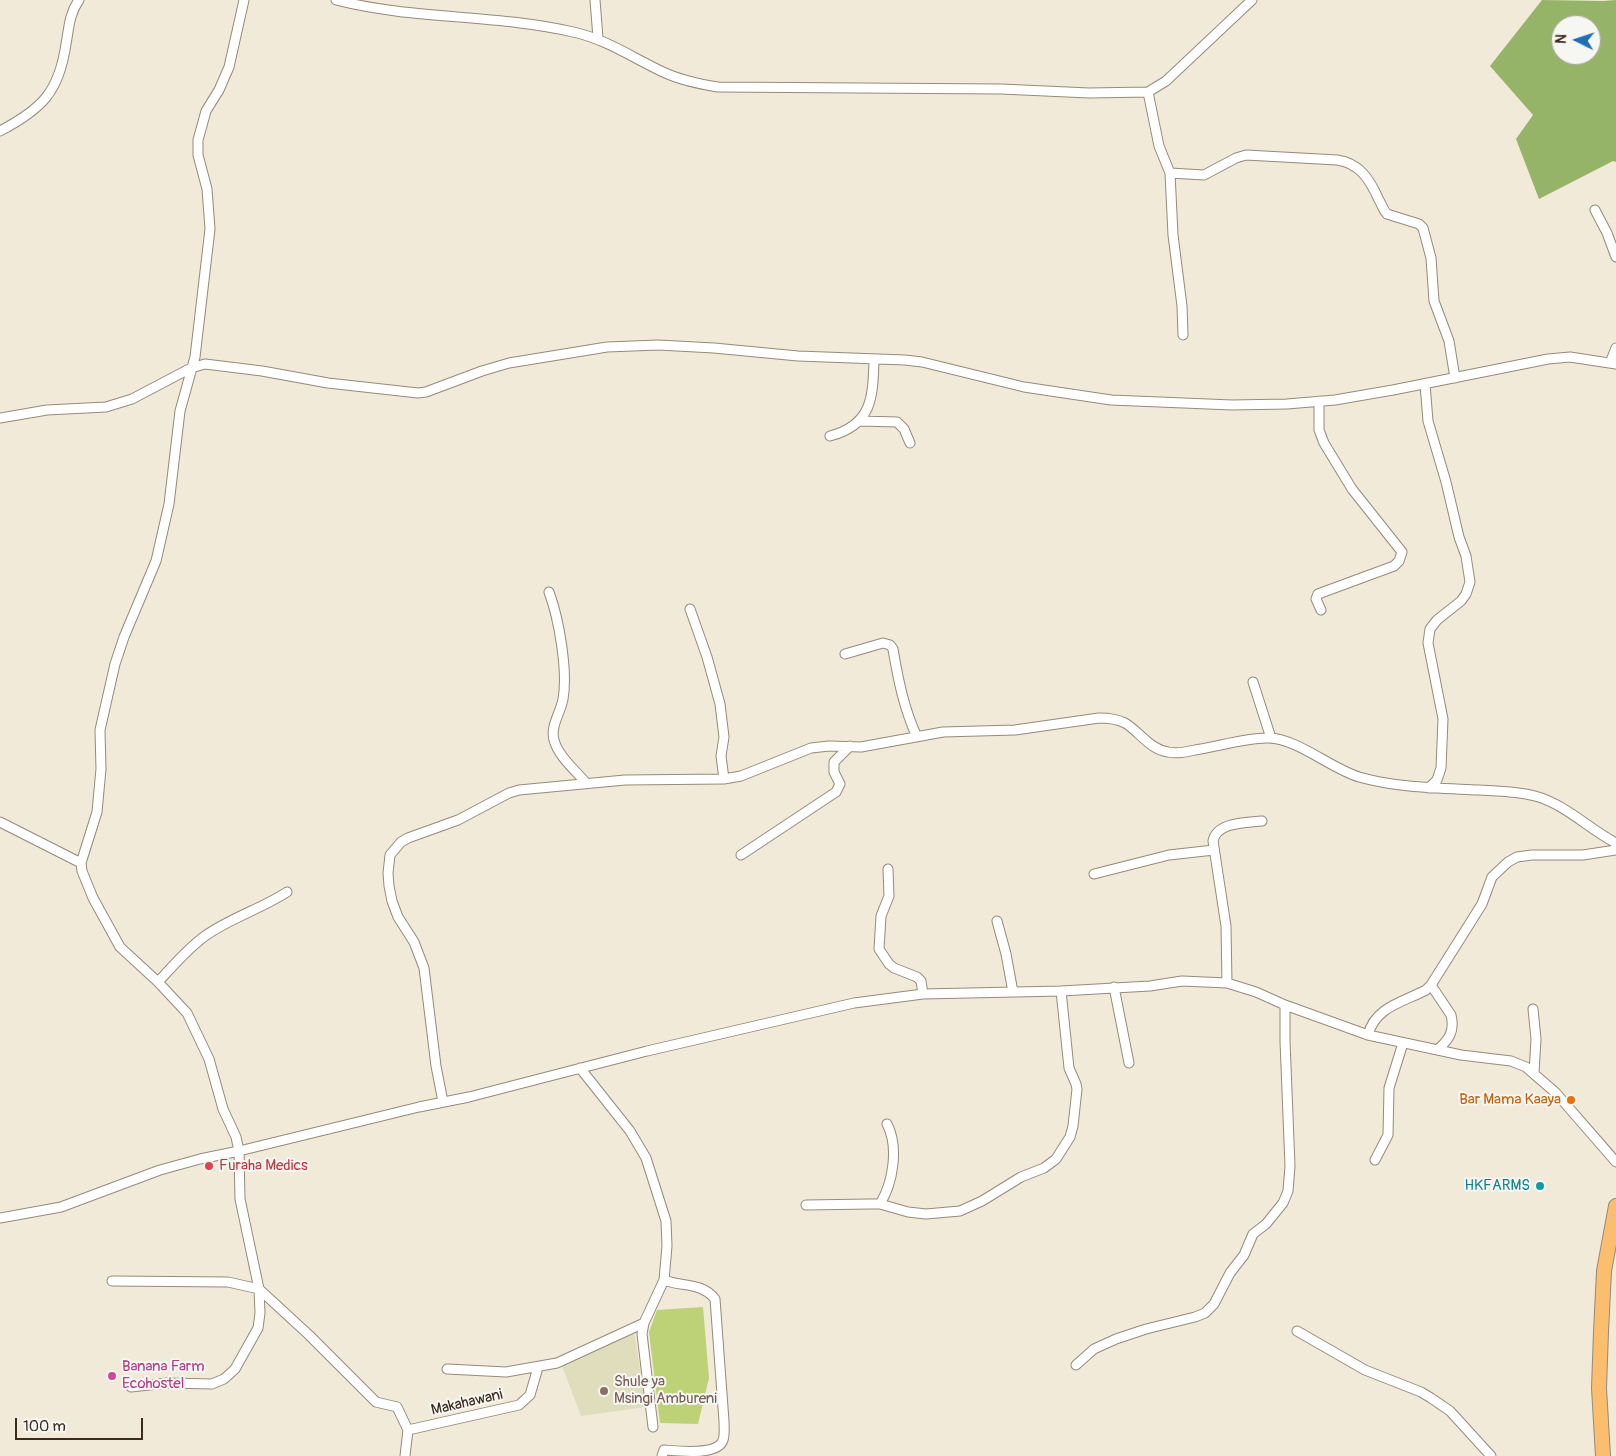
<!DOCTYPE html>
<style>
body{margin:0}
#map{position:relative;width:1616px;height:1456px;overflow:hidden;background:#f1ead8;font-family:Pangolin,sans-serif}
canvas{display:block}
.north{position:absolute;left:1551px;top:15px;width:50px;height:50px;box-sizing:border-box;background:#f6f6f2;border:1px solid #aba49d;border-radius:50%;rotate:274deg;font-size:14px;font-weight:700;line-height:20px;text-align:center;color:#3b2a1e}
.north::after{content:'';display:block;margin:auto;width:18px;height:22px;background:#1f6fb2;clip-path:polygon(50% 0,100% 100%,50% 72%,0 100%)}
.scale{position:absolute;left:15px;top:1418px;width:128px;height:22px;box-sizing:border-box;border:2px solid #3b2a1e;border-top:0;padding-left:6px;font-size:15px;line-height:18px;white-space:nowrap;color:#3b2a1e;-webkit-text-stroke:4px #f6f6f2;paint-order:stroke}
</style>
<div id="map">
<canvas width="1616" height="1456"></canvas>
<div class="north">N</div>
<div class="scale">100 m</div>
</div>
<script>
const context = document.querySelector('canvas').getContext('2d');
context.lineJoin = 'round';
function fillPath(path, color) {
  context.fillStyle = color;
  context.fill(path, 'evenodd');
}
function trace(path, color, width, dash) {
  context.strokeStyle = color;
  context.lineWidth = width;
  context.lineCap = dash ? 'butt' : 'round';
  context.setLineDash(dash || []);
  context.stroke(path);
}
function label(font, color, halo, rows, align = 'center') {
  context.font = font + ' Pangolin,sans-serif';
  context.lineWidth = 4;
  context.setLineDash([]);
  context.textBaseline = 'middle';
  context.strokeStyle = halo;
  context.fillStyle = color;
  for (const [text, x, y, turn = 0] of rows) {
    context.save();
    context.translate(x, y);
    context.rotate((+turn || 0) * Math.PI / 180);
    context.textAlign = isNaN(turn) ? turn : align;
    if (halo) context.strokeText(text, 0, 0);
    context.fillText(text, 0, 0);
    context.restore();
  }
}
const built = new Path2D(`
 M634 1332 646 1407 581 1416 562 1366Z`);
const green = new Path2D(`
 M703 1307 709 1378 698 1424 660 1423 649 1332 657 1310Z`);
const forest = new Path2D(`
 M1542 0 1603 1 1616 0V162L1613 161 1539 199 1516 139 1533 115 1490 66ZM1561 25H1591V55H1561Z`);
const minor = new Path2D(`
 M336 0C414 20 496 14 573 32 606 39 633 58 663 72 680 80 699 84 718 87L1001 89 1089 93 1148 92 1166 81 1252 0
 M595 0 598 38
 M1148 92 1159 146 1170 173 1173 235 1182 306 1183 335
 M0 131C42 109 59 92 66 44 69 28 69 14 79 0
 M1170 173 1204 175 1236 158 1246 155 1337 160C1360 163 1370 180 1379 200 1382 205 1383 210 1387 214L1419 224 1423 228 1431 258 1434 301 1449 341 1455 378
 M1595 210 1607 233 1616 257
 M1610 363 1616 348
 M1425 384 1428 421 1446 482 1459 537 1466 556 1470 582 1466 594 1461 601 1437 620 1430 629 1428 643 1443 719 1441 768 1437 780 1429 788
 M1319 401V430L1324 443 1352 489 1402 552 1399 561 1394 566 1318 594 1316 599 1321 610
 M0 418 47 410 106 407 132 399 191 368 205 364 262 371 328 383 418 393 426 392 482 371 509 363 607 347 658 345 714 348 798 356 905 360 922 362 1024 387 1111 400 1232 405 1287 404 1335 400 1393 390 1548 359 1570 357 1616 364
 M860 421 897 422 904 429 910 443
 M830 436C872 425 873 398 874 359
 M549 592C559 619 568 671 563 699 561 712 550 726 554 740 558 756 576 771 586 783
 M690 609 707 657 720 704 724 737 721 756 724 779
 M845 654 883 643 890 645 893 649C898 679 904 709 917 737
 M1253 682 1271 738
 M0 822 81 863
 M741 855 836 792 840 784 834 772V762L850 746
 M888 869 889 896 881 916 879 949 889 964 894 968 917 977 921 981 923 994
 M1094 874 1169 855 1214 850
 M997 921 1006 954 1013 992
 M158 982C173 966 187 949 205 936 230 918 261 909 287 892
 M1227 983 1226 926 1213 841C1217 822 1245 823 1262 821
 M1431 985 1451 1015C1455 1031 1449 1040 1437 1050
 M1114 987 1129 1063
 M1533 1009 1536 1039 1534 1073
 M1368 1035C1375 1007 1403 1002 1426 990L1431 985 1482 904 1492 877 1508 862 1517 857 1532 855H1583L1616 850
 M580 1068 630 1131 646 1158 666 1221 667 1246 664 1280 644 1323 642 1334 653 1427
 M443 1102 436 1066 424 968 414 942 398 917 392 901 389 886 388 873 390 855 401 842 408 838 458 820 509 793 519 790 625 780 724 779 741 776 811 748 829 746 861 747 943 732 1015 730 1099 718C1108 718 1117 719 1125 723 1140 732 1149 749 1168 752 1177 754 1186 752 1195 750 1217 747 1247 737 1269 738 1298 739 1330 768 1359 777 1398 788 1438 788 1479 790 1497 791 1517 791 1535 796 1565 804 1589 829 1616 843
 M1375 1160 1388 1135 1389 1088 1403 1043
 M880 1204C893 1183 899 1147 887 1124
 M806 1205 870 1204H880L908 1212 926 1214 960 1211 982 1201 1021 1177 1044 1168 1056 1159 1070 1137 1073 1126 1077 1089 1076 1084 1069 1068 1061 991
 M0 1218 61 1207 160 1170 200 1159 239 1151 419 1107 469 1097 647 1051 854 1003 923 994 1061 991 1150 986 1182 981 1227 983 1256 992 1285 1005 1368 1035 1461 1055 1511 1061 1526 1067 1556 1093 1616 1162
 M112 1281 228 1282 259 1289 309 1335 376 1402 397 1407 408 1430
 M1297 1331 1365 1370 1421 1392 1431 1398 1450 1411 1491 1456
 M1076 1365 1094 1349 1116 1339 1146 1329 1195 1317 1205 1313 1214 1304 1230 1273 1244 1255 1253 1234 1266 1224 1283 1203 1288 1191 1290 1166 1285 1041V1005
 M447 1369 506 1372 557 1363 644 1323
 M131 1387 167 1383 212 1384 224 1379 235 1369 258 1328 260 1313 259 1289 240 1199 239 1151 236 1137 223 1109 209 1059 187 1013 158 982 120 947 93 898 82 871 81 863 97 812 101 769 100 730 115 664 124 637 156 561 169 504 180 411 195 357 210 229 207 189 198 155V140L206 111 219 90 229 67 244 0
 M405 1456 408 1430 519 1405 530 1395 537 1371
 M662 1456 664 1450C678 1451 718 1456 723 1440 725 1435 724 1427 724 1421L715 1299C702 1282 681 1287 664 1280`);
const trunk = new Path2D(`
 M1603 1456 1599 1388 1601 1332 1604 1271 1616 1206`);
const markers = [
 [1571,1100,5,"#e8710a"],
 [209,1166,5,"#e0444e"],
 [1540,1186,5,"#0f9aa8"],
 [112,1376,5,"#d1479c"],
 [604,1391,5,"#8d6e63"]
];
const foodNames = [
 ["Bar Mama Kaaya",1561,1100]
];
const healthNames = [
 ["Furaha Medics",219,1166]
];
const cultureNames = [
 ["HKFARMS",1530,1186]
];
const hotelNames = [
 ["Banana Farm",122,1367],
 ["Ecohostel",122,1384]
];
const educationNames = [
 ["Shule ya",614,1382],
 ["Msingi Ambureni",614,1399]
];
const streetNames = [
 ["Makahawani",467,1403,-13]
];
fillPath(built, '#dfddbb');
fillPath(green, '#bdd276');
fillPath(forest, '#96b467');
trace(minor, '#968a7b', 11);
trace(trunk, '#968a7b', 16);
trace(minor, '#fff', 9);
trace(trunk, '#fbbe6e', 14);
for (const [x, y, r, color] of markers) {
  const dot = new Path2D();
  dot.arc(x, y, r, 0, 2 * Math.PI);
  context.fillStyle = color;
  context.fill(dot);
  trace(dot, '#f6f6f2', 2);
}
label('15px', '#c56008', '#f6f6f2', foodNames, 'right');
label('15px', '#be3a42', '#f6f6f2', healthNames, 'left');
label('15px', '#0d838f', '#f6f6f2', cultureNames, 'right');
label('15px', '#b23c85', '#f6f6f2', hotelNames, 'left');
label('15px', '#785e54', '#f6f6f2', educationNames, 'left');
label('15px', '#3b2a1e', '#f6f6f2', streetNames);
</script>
